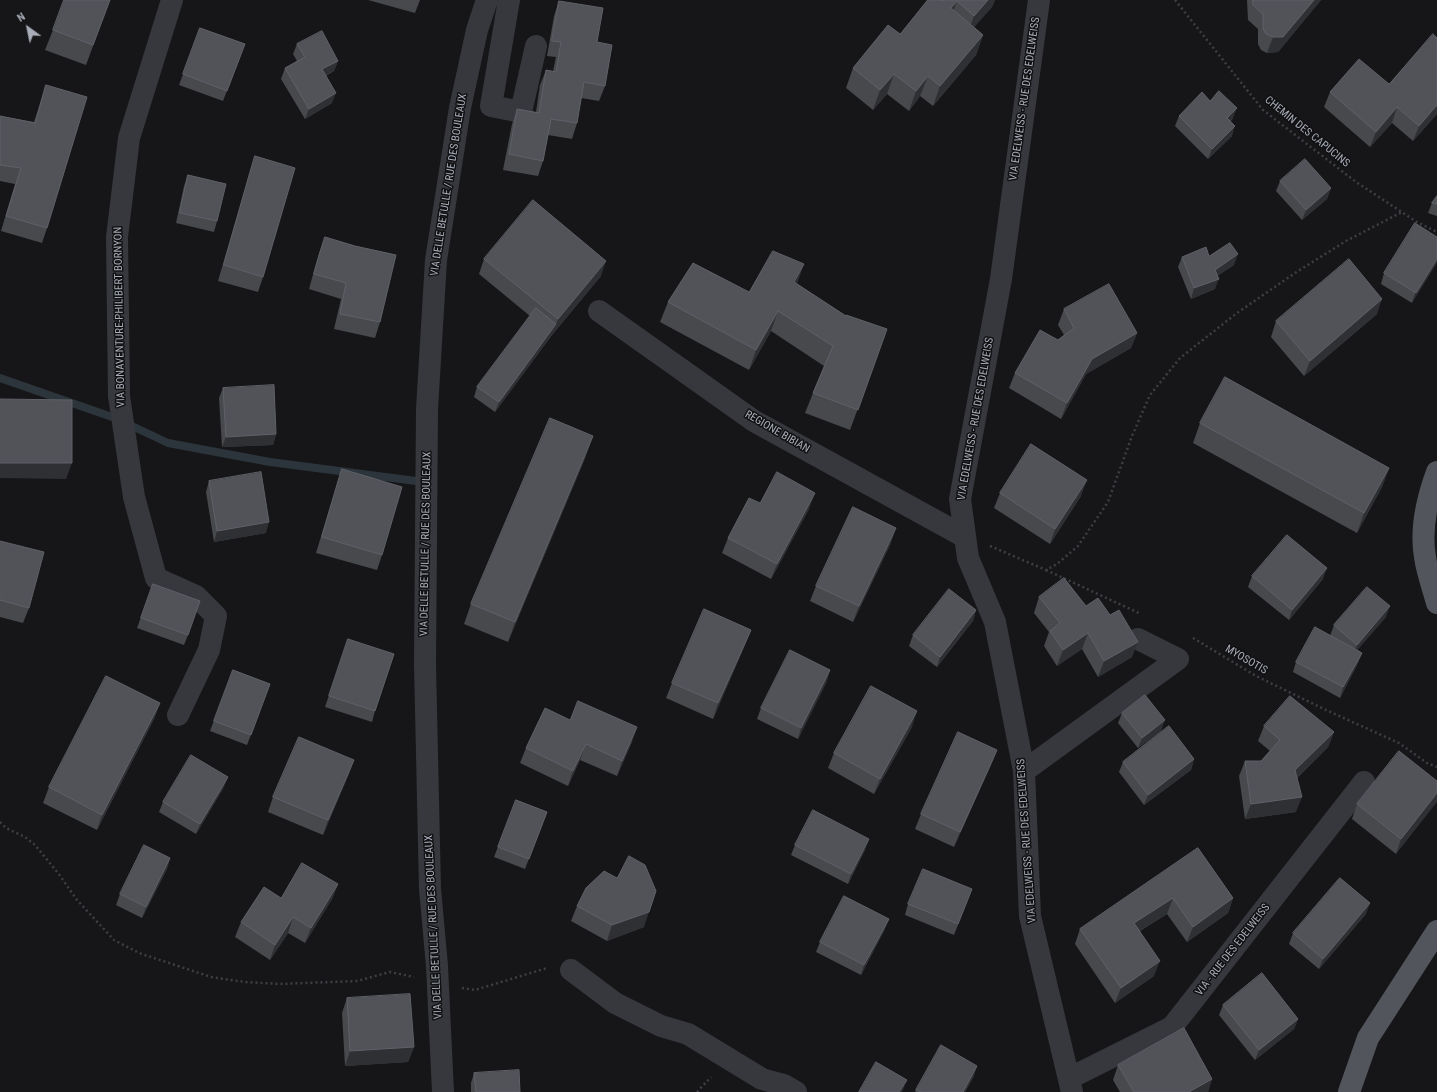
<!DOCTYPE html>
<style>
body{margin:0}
#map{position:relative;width:1437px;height:1092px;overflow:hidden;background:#161618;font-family:"Roboto Condensed",sans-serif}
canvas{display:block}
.north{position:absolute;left:8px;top:8px;width:40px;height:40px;-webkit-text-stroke:3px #111113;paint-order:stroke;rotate:327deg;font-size:11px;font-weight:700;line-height:16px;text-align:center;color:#a8adb8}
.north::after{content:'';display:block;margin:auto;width:14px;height:18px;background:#a8adb8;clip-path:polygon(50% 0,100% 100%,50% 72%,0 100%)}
</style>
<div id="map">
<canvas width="1437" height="1092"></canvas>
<div class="north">N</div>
</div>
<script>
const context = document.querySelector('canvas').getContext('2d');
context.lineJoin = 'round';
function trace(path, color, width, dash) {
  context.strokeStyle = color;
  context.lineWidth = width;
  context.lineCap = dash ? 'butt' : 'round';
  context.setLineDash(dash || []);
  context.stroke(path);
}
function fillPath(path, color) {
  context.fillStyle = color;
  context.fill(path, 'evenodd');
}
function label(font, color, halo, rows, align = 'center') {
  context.font = font + ' "Roboto Condensed",sans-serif';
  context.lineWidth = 3;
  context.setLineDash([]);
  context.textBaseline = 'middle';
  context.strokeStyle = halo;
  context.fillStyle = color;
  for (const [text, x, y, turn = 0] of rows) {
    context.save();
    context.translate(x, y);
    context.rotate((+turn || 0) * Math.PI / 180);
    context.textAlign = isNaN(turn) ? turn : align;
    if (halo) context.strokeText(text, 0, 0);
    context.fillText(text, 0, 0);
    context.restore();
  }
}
const stream = new Path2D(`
 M0 378 115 418 168 443 270 462 416 481`);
const path = new Path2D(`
 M1175 0 1263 110 1356 182 1417 222 1437 232
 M990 546 1046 570 1057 564 1078 546 1108 502 1132 436 1150 395 1180 358 1237 313 1295 273 1346 241 1402 212
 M1046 570 1141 614
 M1193 638 1256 676 1326 710 1399 743 1427 763 1437 767
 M0 822 6 828 25 837 35 845 58 873 77 900 114 940 139 953 211 977 245 982 279 984 357 981 390 972 414 977
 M462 988 475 990 547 968
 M697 1092 711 1077`);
const minor = new Path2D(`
 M172 0 129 138 117 237 119 396 134 497 156 578 196 596 216 616 209 650 178 715
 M509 0 491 106 521 112 536 46
 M1039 0 1001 279 960 499 968 558 995 622 1024 771 1030 916 1072 1092
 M599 311 754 421 965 537
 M1024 771 1178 659 1138 639
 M571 970 615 1003 661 1026 688 1034 762 1079 784 1085 796 1092
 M1070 1078 1172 1027 1364 782
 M443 1092 437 966 430 889 425 665 427 409 436 260 460 108 477 30 487 0`);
const major = new Path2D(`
 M1437 472C1427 499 1420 528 1425 557 1427 572 1433 588 1437 603
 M1349 1092 1368 1038 1437 931`);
const wall = new Path2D(`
 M110 0 86 65 45 50 53 30Z
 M368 0H420L415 13Z
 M928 0H995L992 7 974 27 983 35 976 55 933 106 920 96 909 111 887 94 873 110 846 88 853 68 900 34Z
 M1247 0H1321L1278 52 1267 53 1261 50 1258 44V29L1248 20Z
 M559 1 597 42 605 86 599 101 581 98 577 123 572 139 548 135 543 161 538 176 503 170 512 124 517 109 536 112 540 85 546 70 553 71 556 57 547 56 554 16Z
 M200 28 245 44 223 101 179 85Z
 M297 44 338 61 334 71 326 76 332 103 305 119 281 79 285 68 297 61 293 54Z
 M1389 84 1437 114 1413 141 1392 123 1370 147 1324 107 1330 92Z
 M46 85 47 228 42 243 1 231 15 184 0 181V116L34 122 41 100Z
 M1210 101 1233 118 1231 121 1232 136 1208 159 1175 126 1179 116Z
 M255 156 263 277 258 292 218 281 250 171Z
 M188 175 217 221 214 232 176 223 184 186Z
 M1280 181 1331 188 1327 199 1302 220 1276 191Z
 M1437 196V216L1428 213 1432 203Z
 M325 237 380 322 375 338 334 329 341 299 309 289 319 253Z
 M1437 237 1412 303 1381 284 1384 273Z
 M1209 256 1234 265 1217 276 1215 289 1191 299 1178 267 1182 257Z
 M484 259 601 276 552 335 495 412 474 397 477 387 530 316 479 274Z
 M797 284 846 316 887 329 850 430 805 413 813 393 824 366 771 331 749 370 660 322 668 302 749 292Z
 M1064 309 1137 333 1131 348 1086 374 1061 419 1009 388 1015 373 1064 335 1058 325Z
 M1377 314 1304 376 1271 337 1276 321Z
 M223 388 276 434 273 445 222 447 219 398Z
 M1200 423 1389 468 1382 487 1357 533 1193 443Z
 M586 456 508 642 464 624 471 604Z
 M342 469 382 555 377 570 316 553 337 484Z
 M209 481 266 533 214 542 206 492Z
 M1000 493 1081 496 1050 544 994 508Z
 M760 503 809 509 771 579 722 553 728 538Z
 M0 541 29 608 23 623 0 617Z
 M891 543 853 622 810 601 816 586Z
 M1252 576 1323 579 1289 620 1248 587Z
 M153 584 188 635 184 645 137 628Z
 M1039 597 1132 657 1098 677 1082 649 1057 666 1044 646 1049 632 1034 613Z
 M976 610 973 621 937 667 909 646 913 635Z
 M1386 617 1357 650 1362 653 1358 663 1340 698 1293 672 1296 662 1330 636 1334 625Z
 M751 630 745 645 713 719 666 698 672 683Z
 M348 639 375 711 372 722 325 707Z
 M233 670 270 684 247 745 210 731Z
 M827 681 798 739 757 719 761 708Z
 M160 703 154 719 97 830 43 803 49 787Z
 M1122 713 1161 731 1138 748 1118 723Z
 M570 720 632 742 617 776 580 760 568 786 520 763 526 748Z
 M1264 726 1334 732 1328 747 1297 778 1296 812 1245 819 1239 776 1245 761H1261L1270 751 1258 741Z
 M912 727 874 794 828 768 834 753Z
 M997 750 991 765 954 847 915 829 921 814Z
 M1194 759 1191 770 1144 805 1119 772 1123 762Z
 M354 760 348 776 323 835 268 812 273 797Z
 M1437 781 1396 854 1352 819 1357 804Z
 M224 787 196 834 159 812 163 802Z
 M516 800 547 812 525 869 494 857Z
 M795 845 865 850 848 884 791 855Z
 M1198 848 1233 898 1228 913 1187 942 1167 914 1140 931 1154 976 1115 1003 1075 944 1080 929Z
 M170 858 167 869 142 918 116 905 120 894Z
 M338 884 332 899 305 943 288 933 270 960 235 937 241 922 281 898Z
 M972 889 954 935 905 915 908 904Z
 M577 906 644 927 607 941 571 921Z
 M1366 914 1319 969 1289 944 1293 933Z
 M885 929 861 975 816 952 820 942Z
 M347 998 414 1047 408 1062 345 1066 342 1013Z
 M1223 1005 1298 1019 1294 1029 1255 1060 1219 1015Z
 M1118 1065 1212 1079 1208 1092H1120L1113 1080Z
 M474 1073 520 1092H471V1083Z
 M974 1076 965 1092H915L916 1090Z`);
const shadedWall = new Path2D(`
 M988 0H995L992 7 967 35 974 16Z
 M1314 0H1321L1278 52 1267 53 1273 37Z
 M957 1 950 20 951 8Z
 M983 35 976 55 933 106 940 86Z
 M338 61 334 71 319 79 322 69Z
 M894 74 887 94 873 110 880 90Z
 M928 76 920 96 909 111 916 91Z
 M336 93 332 103 305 119 309 109Z
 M1437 105V114L1413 141 1419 126Z
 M1397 107 1392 123 1370 147 1376 132Z
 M1237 108 1233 118 1223 128 1227 118Z
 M1235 126 1232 136 1208 159 1212 149Z
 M1331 188 1327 199 1302 220 1306 210Z
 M1238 254 1234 265 1211 280 1215 270Z
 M1437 259V263L1412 303 1416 293Z
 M606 261 601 276 552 335 495 412 499 402 556 324 558 319Z
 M804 264 797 284 794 282Z
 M1219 279 1215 289 1191 299 1194 288Z
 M1382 299 1377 314 1304 376 1310 361Z
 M778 311 771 331 749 370 756 350Z
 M1137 333 1131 348 1086 374 1061 419 1067 403 1092 359Z
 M276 434 273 445 222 447 226 437Z
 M593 436 586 456 508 642 515 622Z
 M0 463H72L66 479 0 478Z
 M1389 468 1382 487 1357 533 1364 513Z
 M1087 480 1081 496 1050 544 1055 529Z
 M815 493 809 509 771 579 777 564Z
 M269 522 266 533 214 542 217 531Z
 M896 528 891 543 853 622 859 606Z
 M1327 568 1323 579 1289 620 1292 610Z
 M1390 606 1386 617 1353 655 1357 645Z
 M976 610 973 621 937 667 940 657Z
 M751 630 745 645 713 719 718 703Z
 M1088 633 1082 649 1057 666 1063 650Z
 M1138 642 1132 657 1098 677 1104 661Z
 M1362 653 1358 663 1340 698 1343 687Z
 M830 670 827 681 798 739 801 728Z
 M160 703 154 719 97 830 102 815Z
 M917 711 912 727 874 794 880 779Z
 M1165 720 1161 731 1138 748 1142 738Z
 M637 727 632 742 617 776 622 761Z
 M1334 732 1328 747 1289 785 1295 770Z
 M586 744 580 760 568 786 573 771Z
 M997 750 991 765 954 847 960 832Z
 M1194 759 1191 770 1144 805 1148 795Z
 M354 760 348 776 323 835 328 820Z
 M228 777 224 787 196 834 200 824Z
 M1437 793V802L1396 854 1401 839Z
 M1302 797 1296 812 1245 819 1251 804Z
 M869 839 865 850 848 884 851 874Z
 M170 858 167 869 142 918 146 907Z
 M338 884 332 899 305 943 311 928Z
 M1173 898 1167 914 1128 938 1134 923Z
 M1233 898 1228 913 1187 942 1193 927Z
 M1370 903 1366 914 1319 969 1323 959Z
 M649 912 644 927 607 941 612 925Z
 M293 917 288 933 270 960 275 945Z
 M889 919 885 929 861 975 864 965Z
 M1160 961 1154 976 1115 1003 1121 988Z
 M1298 1019 1294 1029 1255 1060 1259 1050Z
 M414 1047 408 1062 345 1066 350 1051Z
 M977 1066 974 1076 965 1092H963Z
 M1212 1079 1208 1092H1189Z
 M907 1080 903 1090 902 1092H899Z`);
const building = new Path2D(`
 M64 0H110L93 45 53 30Z
 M928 0H941L942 1 943 0H988L974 16 957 1 951 8 983 35 940 86 928 76 916 91 894 74 880 90 853 68 888 25 900 34Z
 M1253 0H1314L1283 37H1273L1266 34 1263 29V14L1253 5Z
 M559 1 603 8 597 42 612 45 605 86 584 82 577 123 551 119 543 161 509 154 517 109 539 113 546 70 556 72 561 42 552 41Z
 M200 28 245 44 227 91 183 74Z
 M322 31 338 61 322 69 336 93 309 109 285 68 305 57 297 44Z
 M1433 34 1437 38V105L1419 126 1397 107 1376 132 1330 92 1359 59 1389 84Z
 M46 85 87 97 47 228 6 216 21 168 0 165V116L35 123Z
 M1219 91 1237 108 1227 118 1235 126 1212 149 1179 116 1202 92 1210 101Z
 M255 156 295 168 263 277 224 265Z
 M1305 159 1331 188 1306 210 1280 181Z
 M188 175 226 184 217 221 180 213Z
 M1437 196V204L1432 203Z
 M533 200 606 261 558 319 484 259Z
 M1415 223 1437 237V259L1416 293 1384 273Z
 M325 237 355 246 396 255 380 322 340 314 346 283 314 274Z
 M1230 243 1238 254 1215 270 1219 279 1194 288 1182 257 1206 247 1209 256Z
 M773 251 804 264 794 282 846 316V315L887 329 858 410 813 393 833 346 778 311 756 350 668 302 693 263 749 292Z
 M1349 259 1382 299 1310 361 1276 321Z
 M1109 284 1137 333 1092 359 1067 403 1015 373 1040 330 1058 340 1074 328 1064 309Z
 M536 308 556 324 499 402 477 387Z
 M1225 377 1389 468 1364 513 1200 423Z
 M274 385 276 434 226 437 223 388Z
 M0 399 72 400V463H0Z
 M550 418 593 436 515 622 471 604Z
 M1031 444 1087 480 1055 529 1000 493Z
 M342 469 402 487 382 555 322 537Z
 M261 472 269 522 217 531 209 481Z
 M777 472 815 493 777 564 728 538 749 498 760 503Z
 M853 507 896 528 859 606 816 586Z
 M1287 535 1327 568 1292 610 1252 576Z
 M0 541 44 552 29 608 0 600Z
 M1064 578 1086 606 1098 598 1110 615 1119 610 1138 642 1104 661 1088 633 1063 650 1050 631 1060 623 1039 597Z
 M153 584 200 601 188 635 141 618Z
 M1367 587 1390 606 1357 645 1334 625Z
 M949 589 976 610 940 657 913 635Z
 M704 609 751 630 718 703 672 683Z
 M1315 627 1362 653 1343 687 1296 662Z
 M348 639 394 654 375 711 329 696Z
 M790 650 830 670 801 728 761 708Z
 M233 670 270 684 251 735 214 721Z
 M106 676 160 703 102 815 49 787Z
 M871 686 917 711 880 779 834 753Z
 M1145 695 1165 720 1142 738 1122 713Z
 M1290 696 1334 732 1295 770 1302 797 1251 804 1245 761H1261L1280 740 1264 726Z
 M578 701 637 727 622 761 586 744 573 771 526 748 545 708 570 720Z
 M1169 726 1194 759 1148 795 1123 762Z
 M958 732 997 750 960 832 921 814Z
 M299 737 354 760 328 820 273 797Z
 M1399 751 1437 781V793L1401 839 1357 804Z
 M191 755 228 777 200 824 163 802Z
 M516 800 547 812 529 859 498 847Z
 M813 810 869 839 851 874 795 845Z
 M144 845 170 858 146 907 120 894Z
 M1198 848 1233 898 1193 927 1173 898 1134 923 1160 961 1121 988 1080 929Z
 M629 856 645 865 656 891 649 912 612 925 577 906 586 888 604 871 617 878Z
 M302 863 338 884 311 928 293 917 275 945 241 922 264 887 281 898Z
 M923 869 972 889 958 924 908 904Z
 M1340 878 1370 903 1323 959 1293 933Z
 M844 896 889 919 864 965 820 942Z
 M1262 973 1298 1019 1259 1050 1223 1005Z
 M410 994 414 1047 350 1051 347 998Z
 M1184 1028 1212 1079 1189 1092H1134L1118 1065Z
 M941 1045 977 1066 963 1092H921L916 1090Z
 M876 1062 907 1080 899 1092H859Z
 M519 1070 520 1092H476L474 1073Z`);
const streetNames = [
 ["VIA EDELWEISS - RUE DES EDELWEISS",1025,99,-82],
 ["CHEMIN DES CAPUCINS",1307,132,39],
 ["VIA DELLE BETULLE / RUE DES BOULEAUX",449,185,-81],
 ["VIA BONAVENTURE-PHILIBERT BORNYON",120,317,-91],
 ["VIA EDELWEISS - RUE DES EDELWEISS",976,419,-80],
 ["REGIONE BIBIAN",777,432,30],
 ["VIA DELLE BETULLE / RUE DES BOULEAUX",426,544,-89],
 ["MYOSOTIS",1246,660,30],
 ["VIA EDELWEISS - RUE DES EDELWEISS",1027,841,-94],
 ["VIA DELLE BETULLE / RUE DES BOULEAUX",434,927,-93],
 ["VIA - RUE DES EDELWEISS",1233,950,-52]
];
trace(stream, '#2c353c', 8);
trace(path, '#3d3f44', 2.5, [2, 3]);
trace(minor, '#37383d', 22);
trace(major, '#53555c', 22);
fillPath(wall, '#47494d');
fillPath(shadedWall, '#2f3033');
fillPath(building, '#525359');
trace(building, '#5f6168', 1);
label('11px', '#a8adb8', '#111113', streetNames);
</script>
